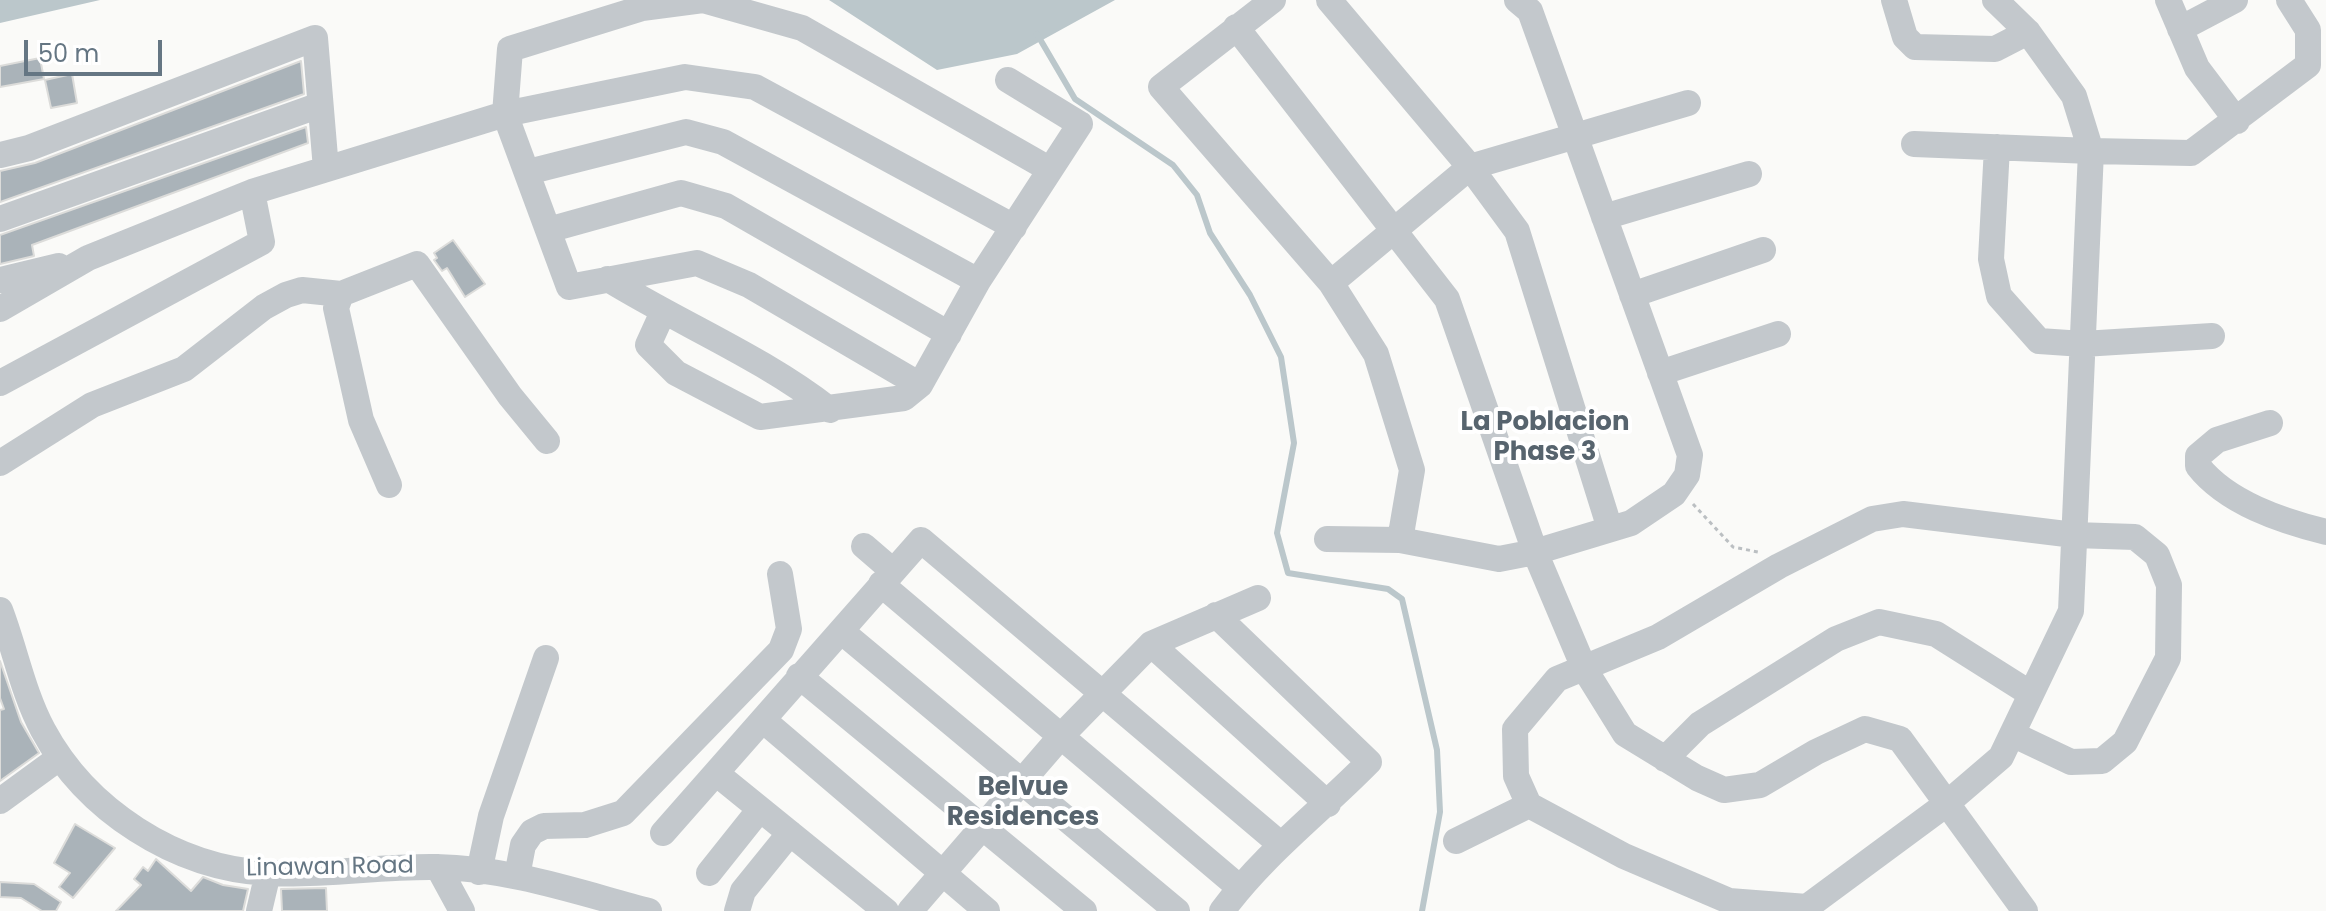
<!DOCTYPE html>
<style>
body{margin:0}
#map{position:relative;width:2326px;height:911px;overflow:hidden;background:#fafaf8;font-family:Poppins,sans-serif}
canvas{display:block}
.scale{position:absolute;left:24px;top:40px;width:138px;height:36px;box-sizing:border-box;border:4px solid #657683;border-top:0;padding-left:10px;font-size:24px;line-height:28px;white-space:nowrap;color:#657683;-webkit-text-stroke:6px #fff;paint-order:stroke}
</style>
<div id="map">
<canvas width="2326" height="911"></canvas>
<div class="scale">50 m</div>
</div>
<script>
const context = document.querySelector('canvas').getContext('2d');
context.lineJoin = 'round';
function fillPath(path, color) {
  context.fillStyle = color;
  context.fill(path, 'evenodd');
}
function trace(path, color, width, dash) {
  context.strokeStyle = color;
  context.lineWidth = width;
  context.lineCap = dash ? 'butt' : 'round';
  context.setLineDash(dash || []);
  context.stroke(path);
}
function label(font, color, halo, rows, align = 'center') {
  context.font = font + ' Poppins,sans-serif';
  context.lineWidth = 8;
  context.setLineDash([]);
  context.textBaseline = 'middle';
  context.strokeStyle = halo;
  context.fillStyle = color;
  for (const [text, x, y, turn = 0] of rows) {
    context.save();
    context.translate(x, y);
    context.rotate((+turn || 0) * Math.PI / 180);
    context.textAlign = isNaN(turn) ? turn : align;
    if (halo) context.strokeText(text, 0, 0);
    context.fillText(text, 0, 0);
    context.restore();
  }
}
const water = new Path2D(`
 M0 0H100L0 23Z
 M829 0H1115L1017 54 937 70Z`);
const stream = new Path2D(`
 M1037 34 1075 99 1173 165 1197 195 1210 233 1250 295 1281 357 1294 443 1277 533 1288 573 1388 589 1402 599 1437 750 1440 812 1422 911`);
const building = new Path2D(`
 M40 58 44 79 0 87V66Z
 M301 61 304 94 0 202V171L35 163Z
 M72 74 77 103 51 108 45 80Z
 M306 127 308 143 32 245 34 256 0 264V235Z
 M453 240 485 284 465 297 447 268 442 271 434 260 437 258 434 253Z
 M0 661 21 722 39 753 0 781V710L4 709 0 698Z
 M75 824 115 848 73 898 59 887 70 873 54 863Z
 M156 859 191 891 203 877 223 885 248 889 243 911H116L141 885 134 879 143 867 148 871Z
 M0 882 34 884 61 902 56 911H42L21 898 0 897Z
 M326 888 327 911H282L281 889Z`);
const path = new Path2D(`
 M1693 504 1733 547 1758 552`);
const minor = new Path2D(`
 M1273 0 1161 87 1331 283 1376 354 1412 470 1400 540
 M1329 0 1470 167 1517 231 1610 529
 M1894 0 1905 37 1915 47 1995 49 2028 32
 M2168 0 2197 68 2237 121
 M1236 27 1447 299 1535 552 1584 668 1625 734 1697 778 1724 790 1760 785 1816 752 1865 729 1900 739 2025 911
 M2180 29 2235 0
 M1914 144 2091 151 2074 96 2028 32 1995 0
 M1997 147 1991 259 1999 296 2039 341 2083 344 2212 336
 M0 155 29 148 315 38 326 169
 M528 172 686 132 723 142 978 281
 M1604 217 1749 174
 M0 219 320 105
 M548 230 681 193 726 206 949 334
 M608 279C681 324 762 357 830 410
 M0 280 59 266
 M1331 283 1470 167 1688 103
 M1632 295 1763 250
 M0 309 88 258 252 192 505 114 685 77 755 87 1014 227
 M663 312 648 345 676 373 760 417 904 398 920 385 978 281 1080 124 1008 80
 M1660 373 1778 334
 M0 383 262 242 252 192
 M920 385 749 285 697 263 569 287 505 114 510 49 642 8 703 0 802 28 1049 169
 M2270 423 2217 440 2198 456V466C2227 503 2282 521 2326 532
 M0 463 92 405 184 369 264 307 286 295 302 290 341 294
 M389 485 361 420 336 308 341 294 417 264 510 396 547 441
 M1327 539 1400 540 1499 559 1535 552 1631 523 1674 494 1687 475 1690 455 1530 11 1517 0
 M864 546 893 571
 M881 584 1240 888
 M0 610C15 649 23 693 43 730 86 810 175 868 267 873 323 876 380 866 436 867 509 868 580 893 649 911
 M1216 615 1369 762C1319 813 1265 853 1222 911
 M841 631 1177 911
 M1151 644 1328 804
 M799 676 1084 911
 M763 720 987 911
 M2012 734 2071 762 2102 761 2125 742 2168 658 2169 585 2157 555 2135 537 2074 535 1903 514 1872 519 1779 566 1658 637 1557 679 1515 729 1516 776 1529 805 1624 856 1729 901 1807 907 1945 805 2001 757 2071 611 2091 151 2191 153 2308 65V30L2289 0
 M1665 759 1700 724 1836 639 1879 622 1936 634 2031 694
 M717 774 886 911
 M0 801 59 758
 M663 833 921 540 1279 843
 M1456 841 1529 805
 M438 867 462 911
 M479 872 491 816 546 658
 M709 873 760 809
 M517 876 523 845 532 832 544 826 585 825 623 813 781 650 789 629 780 574
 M259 911 268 873
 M737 911 743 891 790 833
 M910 911 1062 735 1151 644 1258 598`);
const streetNames = [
 ["Linawan Road",330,868,-1]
];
const neighbourhoodNames = [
 ["La Poblacion",1545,423],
 ["Phase 3",1545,453],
 ["Belvue",1023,788],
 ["Residences",1023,818]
];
fillPath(water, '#bbc7cb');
trace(stream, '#bbc7cb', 6);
fillPath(building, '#aab3b9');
trace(building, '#dcdcda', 2);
trace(path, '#bbbfc2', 3, [4, 4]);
trace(minor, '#c3c8cc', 26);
label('24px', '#657683', '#fff', streetNames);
label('bold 26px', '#57646e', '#fff', neighbourhoodNames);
</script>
